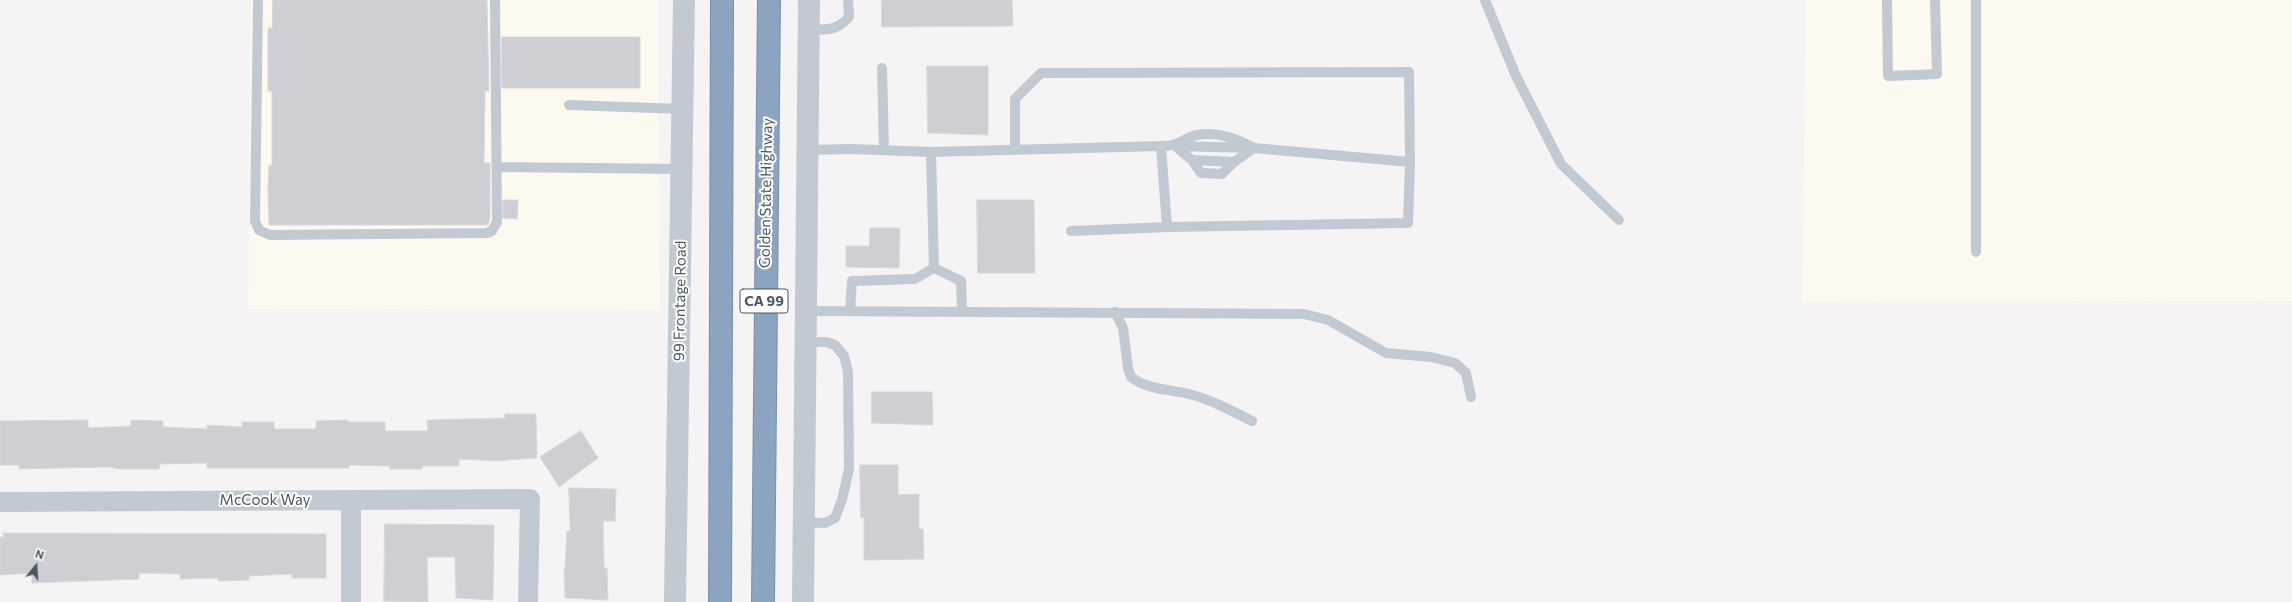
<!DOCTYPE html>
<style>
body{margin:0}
#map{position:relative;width:2292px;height:602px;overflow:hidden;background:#f5f3f3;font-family:Commissioner,sans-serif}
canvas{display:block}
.north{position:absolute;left:16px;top:546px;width:40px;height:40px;-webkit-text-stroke:3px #fff;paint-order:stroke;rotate:18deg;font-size:11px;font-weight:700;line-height:16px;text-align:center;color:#4a5661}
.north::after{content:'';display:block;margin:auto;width:14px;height:18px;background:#4a5661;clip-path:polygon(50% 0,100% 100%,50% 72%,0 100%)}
</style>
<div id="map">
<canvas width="2292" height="602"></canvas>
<div class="north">N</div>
</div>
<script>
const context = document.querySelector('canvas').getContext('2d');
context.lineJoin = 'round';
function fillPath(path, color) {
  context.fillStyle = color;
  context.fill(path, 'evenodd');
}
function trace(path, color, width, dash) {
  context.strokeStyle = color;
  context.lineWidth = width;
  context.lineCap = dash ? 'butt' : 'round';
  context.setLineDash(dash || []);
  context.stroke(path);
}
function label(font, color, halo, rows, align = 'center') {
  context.font = font + ' Commissioner,sans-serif';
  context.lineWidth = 4;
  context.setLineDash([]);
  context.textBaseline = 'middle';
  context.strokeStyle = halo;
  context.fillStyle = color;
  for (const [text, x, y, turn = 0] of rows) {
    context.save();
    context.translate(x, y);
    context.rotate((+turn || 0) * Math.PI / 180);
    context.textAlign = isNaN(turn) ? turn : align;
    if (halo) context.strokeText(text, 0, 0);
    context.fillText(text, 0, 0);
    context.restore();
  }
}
const commercial = new Path2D(`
 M251 0H658L660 310 248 309Z
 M1806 0H2292V301L1802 302Z`);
const building = new Path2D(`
 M273 0H487L489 91H485L484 163H490V218L488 225H269L268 190 269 165H272V91H268V28H272Z
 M882 0H1012L1013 26 882 27Z
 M502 37H640V88H502Z
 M927 66H988V135L928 133Z
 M503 200H518L517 219 503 218Z
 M977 200H1034L1035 273H978Z
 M870 228H900L899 268 846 267V246H869Z
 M872 392H932L933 425 872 423Z
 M505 414H536L537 458 495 461 459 459V466H422V469H390V466L349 465V468H207V463L160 464 159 469H120L108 467 19 469V465H0V421L88 420V428L131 426V420L163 421V427L207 429V425L242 427V422H274V429H316V421L348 420V422H385V431H428L427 420 505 418Z
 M581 431 598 458 559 487 540 457Z
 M860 465H898V495L919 494V529H923L924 559 864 560V517L861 518Z
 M569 488 616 489 615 521H603L604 568H607L608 600 565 598 564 568H565L567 531H570Z
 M385 524 494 525 493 600 456 598 455 557H427L428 602 384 601Z
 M3 533 326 534V578H292V574L249 576V580L218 581V578L180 579V574L139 573V579L32 583V573L0 575V537H4Z`);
const service = new Path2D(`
 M258 0 255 221 259 230 270 235 487 233 492 231 497 222 495 0
 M1485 0 1516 76 1561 164 1619 220
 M1887 0 1888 76 1937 74 1935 0
 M809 29C826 30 837 31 849 17L848 0
 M882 68 884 149
 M569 105 683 109
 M1161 146 1167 227 1408 223 1410 162
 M809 150 851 149 931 152 1161 146C1180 146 1183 138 1197 135 1218 131 1237 139 1254 148L1175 146
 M1015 150V99L1041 73 1409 72 1410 162 1254 148 1234 162 1192 160 1175 146
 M931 152 934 268
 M1192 160 1201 173 1222 174 1234 162
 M498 167 683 169
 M1071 231 1169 227
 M1976 252V0
 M934 268 961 281 962 311
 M806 311 1304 314 1328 320 1386 353 1431 357 1455 363 1466 373 1471 397
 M850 311 852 281 915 279 934 268
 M1115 312 1123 328 1128 368 1131 377C1148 390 1169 389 1189 394 1212 400 1232 411 1252 421
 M804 522 825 523 835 518 842 500 849 469 848 372 844 356 835 345 827 342H806`);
const minor = new Path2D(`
 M351 500V602
 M0 502 530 499 528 602`);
const tertiary = new Path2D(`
 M675 602 684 0
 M803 602 809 0`);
const motorway = new Path2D(`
 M720 602 722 0
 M763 602 769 0`);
const shields = [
 [764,301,48]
];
const shieldNames = [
 ["CA 99",764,301]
];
const streetNames = [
 ["Golden State Highway",766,193,-89],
 ["99 Frontage Road",680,301,-89],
 ["McCook Way",265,500]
];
fillPath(commercial, '#fdf9ef');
fillPath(building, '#cdcfd5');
trace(building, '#d7d9de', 1);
trace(motorway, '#7690ad', 24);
trace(service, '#c1cad2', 10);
trace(minor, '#c1cad2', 20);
trace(tertiary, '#c1cad2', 22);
trace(motorway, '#8ba5c1', 22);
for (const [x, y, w] of shields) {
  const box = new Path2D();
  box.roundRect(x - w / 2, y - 12, w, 24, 3);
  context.fillStyle = '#fff';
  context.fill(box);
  trace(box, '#4a5661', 1);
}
label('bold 14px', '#4a5661', null, shieldNames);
label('15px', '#4a5661', '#fff', streetNames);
</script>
